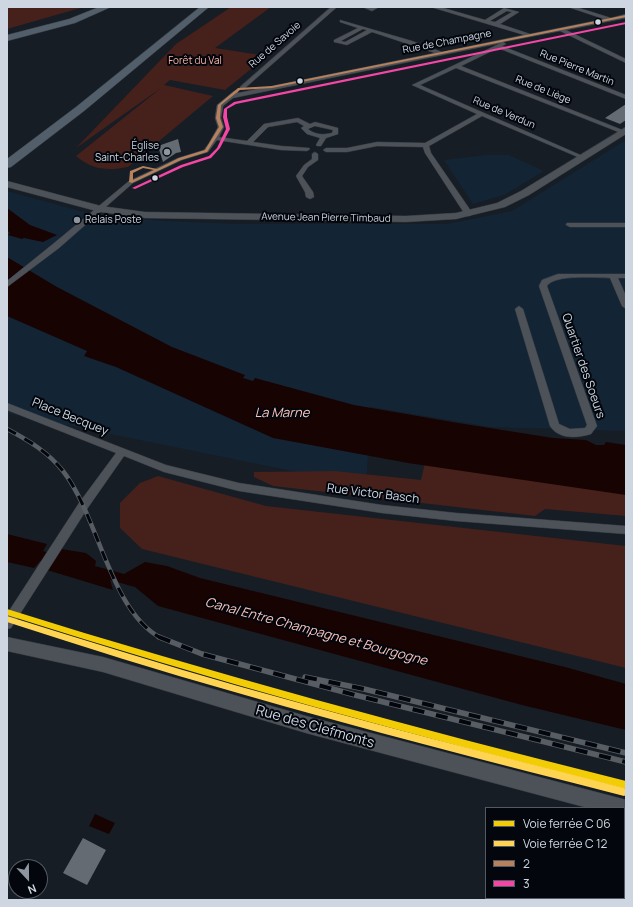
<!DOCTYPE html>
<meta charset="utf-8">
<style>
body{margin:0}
#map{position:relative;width:633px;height:907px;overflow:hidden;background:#161d25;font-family:Manrope,sans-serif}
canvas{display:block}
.frame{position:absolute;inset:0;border:8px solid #ced7e1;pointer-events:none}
.legend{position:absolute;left:485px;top:807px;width:140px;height:92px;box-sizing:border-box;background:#03070d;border:1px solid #545a62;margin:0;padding:5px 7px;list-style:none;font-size:12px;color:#ced7e1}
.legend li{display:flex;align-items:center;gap:8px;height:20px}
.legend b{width:20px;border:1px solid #545a62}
.north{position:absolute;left:8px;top:859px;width:40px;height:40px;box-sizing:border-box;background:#03070d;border:1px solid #545a62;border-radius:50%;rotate:158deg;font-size:11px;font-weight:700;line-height:16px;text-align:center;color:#ced7e1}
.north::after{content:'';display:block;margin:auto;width:14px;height:18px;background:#8e969f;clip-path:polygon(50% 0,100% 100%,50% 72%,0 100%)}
</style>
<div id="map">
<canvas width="633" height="907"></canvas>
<div class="frame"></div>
<ul class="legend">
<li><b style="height:5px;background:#f2cc05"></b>Voie ferrée C 06</li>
<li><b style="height:5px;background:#fed452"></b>Voie ferrée C 12</li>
<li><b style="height:5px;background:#b6815c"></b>2</li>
<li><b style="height:5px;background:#f346a5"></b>3</li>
</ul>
<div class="north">N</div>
</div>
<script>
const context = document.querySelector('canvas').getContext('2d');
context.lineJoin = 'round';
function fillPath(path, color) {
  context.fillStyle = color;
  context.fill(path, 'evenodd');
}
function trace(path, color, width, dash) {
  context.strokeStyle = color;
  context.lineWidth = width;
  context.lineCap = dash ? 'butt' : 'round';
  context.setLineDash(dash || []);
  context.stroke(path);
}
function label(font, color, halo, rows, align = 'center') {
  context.font = font + ' Manrope,sans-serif';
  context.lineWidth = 4;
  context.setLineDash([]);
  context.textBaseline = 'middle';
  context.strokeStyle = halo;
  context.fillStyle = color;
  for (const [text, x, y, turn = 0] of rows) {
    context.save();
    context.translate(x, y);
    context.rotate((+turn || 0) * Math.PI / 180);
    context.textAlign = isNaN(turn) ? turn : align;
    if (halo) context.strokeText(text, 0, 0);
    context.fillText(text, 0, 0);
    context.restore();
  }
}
const built = new Path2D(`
 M626 140V431L491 427 371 407 366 486 7 413V191L95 215 164 221 239 224H447L512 211Z
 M486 155H509L544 171 504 195 473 204 444 160Z`);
const green = new Path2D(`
 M7 7H84L7 29Z
 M231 7H271L215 48 267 56 225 90 170 80 164 85 213 96 128 167C108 171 92 170 76 156L161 88 76 148 176 44Z
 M426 459 626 489V516L545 509 535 516 273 486 254 477V472L335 471 421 480Z
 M158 476 266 506 626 546V668L142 549 120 528V503L140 483Z`);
const water = new Path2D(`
 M7 208 30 225 57 235 43 242 24 238 22 239 8 235 10 233 7 230Z
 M7 257 57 287 172 347 245 375 243 378 253 381 255 378 354 405 458 423 553 438 586 440 596 445H604L606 442 626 445V495L408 463 273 438 116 367 84 356 87 351 7 316Z
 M7 534 47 544 43 551 57 555 61 549 86 553 96 561 95 566 124 574 145 562 167 566 200 578 565 667 626 684V730L522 705 158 606 135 587 110 580 113 590 47 570 51 564 40 561 34 568 7 562Z
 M95 814 115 823 109 834 89 826Z`);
const building = new Path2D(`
 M626 104V120L620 124 605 118Z
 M178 139 181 152 176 153 163 162 158 146Z
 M83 838 106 850 87 885 63 873Z`);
const minor = new Path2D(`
 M331 7H337L244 89H240V87Z
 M363 7H379L372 11Z
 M431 7H440L485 20 504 8 519 12 500 24 530 34 604 19 568 7H576L611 18 626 14V18L566 30 626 59V63L560 31 503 42 506 44 502 46 626 95V99L498 48 461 66 625 131 626 132 621 133 456 68 420 85 585 157 580 158 482 116 429 146 431 153 473 214 469 216H466L425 153 423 147 377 146 347 152H326L323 150 326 148H347L377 142 425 143 477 114 412 85 501 43 233 98 223 106 221 118 224 127 219 137 247 141 264 124 298 118 310 124 315 122 338 128V134L326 138 321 146H317L316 145 320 138 307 134 301 128 304 126 297 122 268 127 253 142 281 146 309 148 310 149 307 151 281 150 217 140 208 152 182 160 133 183 59 248 7 287V281L53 244 129 181 178 158 204 150 209 143 218 127 215 118 217 105 234 91H238V93L435 53 372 32 347 45 334 42V40L358 28 340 22V20L412 41 442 52 524 35ZM507 11 512 12 495 22 490 21ZM363 29 367 30 345 42 341 41ZM315 126 333 130 332 133C324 135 315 135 308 129Z
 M315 152 318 154V160L308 167 302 176 313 192 314 197 310 199 306 197 305 192 296 176 304 165 312 159V154Z
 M567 223H626V227H570L566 225Z
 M558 274H626V278H618L626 296V309L622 306 610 278C596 278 555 274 547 286L597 426 591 434C578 438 559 440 550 426L515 309 519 306 523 309 559 424 570 429 585 428 587 425 539 286 542 280Z
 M7 403 166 465 239 483 382 505 456 513 626 526V534L456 521 382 513 239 491 164 472 124 456 87 509 11 628 7 629V614L79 503 116 453 7 410Z`);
const tertiary = new Path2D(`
 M7 637 103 657 306 716 623 799 626 800V816L624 817V808H588L306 733 103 672 7 651Z`);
const secondary = new Path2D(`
 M626 127V134L529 195 505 207 456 219 406 222 145 218 100 212 7 187V181L101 206 145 212 406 216 456 213 497 203 521 191Z`);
const trunk = new Path2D(`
 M99 7H111L75 23 7 41V35L69 19Z
 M200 7H209L84 111 11 167 7 168V159L76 107Z`);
const railFar1 = new Path2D(`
 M7 429C28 440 48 452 63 471 99 517 110 611 161 638`);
const rail = new Path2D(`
 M159 637 202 654 355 695 626 762
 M305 677 364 689 626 753`);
const bus1 = new Path2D(`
 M626 15V17L272 88 240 90 221 105 220 118 223 127 207 152 181 160 132 183 129 182 130 171 143 166 157 169 179 158 205 150 219 127 216 118 218 105 238 88 272 86ZM143 168 154 170 133 180V173Z`);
const bus2 = new Path2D(`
 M626 22V24L236 104 227 109V117L230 129 220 148 211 158 183 167 135 189 132 188 181 165 209 156 217 148 226 129 223 117 224 109 234 102Z`);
const rail1 = new Path2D(`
 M7 609C211 673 418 729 626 781V789C418 737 211 680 7 615Z`);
const rail2 = new Path2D(`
 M7 616C84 640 161 664 238 686 366 722 495 755 624 788L626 789V795L624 796C495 763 366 730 238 693 160 671 84 647 7 622Z`);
const markers = [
 [598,22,3.5,"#ced7e1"],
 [300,81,3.5,"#ced7e1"],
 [167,152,4,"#8e969f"],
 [155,178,3.5,"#ced7e1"],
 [77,220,4,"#8e969f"]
];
const farStreetnames = [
 ["Rue de Champagne",447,42,-11],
 ["Rue de Savoie",275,45,-41],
 ["Rue Pierre Martin",577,68,22],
 ["Rue de Liège",543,90,22],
 ["Rue de Verdun",504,113,23],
 ["Avenue Jean Pierre Timbaud",326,218,1]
];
const farParknames = [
 ["Forêt du Val",195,61]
];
const farPoinames = [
 ["Église",159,146],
 ["Saint-Charles",159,158],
 ["Relais Poste",85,220,"left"]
];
const streetNames = [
 ["Quartier des Soeurs",583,366,71],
 ["Place Becquey",70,417,22],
 ["Rue Victor Basch",373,494,7]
];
const waterNames = [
 ["La Marne",282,413],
 ["Canal Entre Champagne et Bourgogne",316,632,15]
];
const nearStreetnames = [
 ["Rue des Clefmonts",315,727,16]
];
fillPath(built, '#132435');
fillPath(green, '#46201b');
fillPath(water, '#180303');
fillPath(building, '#656b73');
trace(minor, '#343940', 1);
trace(tertiary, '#343940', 1);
trace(secondary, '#343940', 1);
trace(trunk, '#343940', 1);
fillPath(minor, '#4d5258');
fillPath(tertiary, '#4d5258');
fillPath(secondary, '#4d5258');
fillPath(trunk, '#525e6a');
trace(railFar1, '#575d62', 4.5);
trace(rail, '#575d62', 5.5);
trace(railFar1, '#03070d', 3, [10]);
trace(rail, '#03070d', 4, [12]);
fillPath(bus1, '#b6815c');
fillPath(bus2, '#f346a5');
fillPath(rail1, '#f2cc05');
fillPath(rail2, '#fed452');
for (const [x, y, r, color] of markers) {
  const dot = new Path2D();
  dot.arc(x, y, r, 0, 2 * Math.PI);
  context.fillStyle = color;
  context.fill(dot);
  trace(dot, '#03070d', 1.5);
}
label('10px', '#ced7e1', '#03070d', farStreetnames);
label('10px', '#fbb3a7', '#03070d', farParknames);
label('10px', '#ced7e1', '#03070d', farPoinames, 'right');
label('12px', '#ced7e1', '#03070d', streetNames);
label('italic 13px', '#fcc4bb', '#03070d', waterNames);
label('14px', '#ced7e1', '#03070d', nearStreetnames);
</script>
